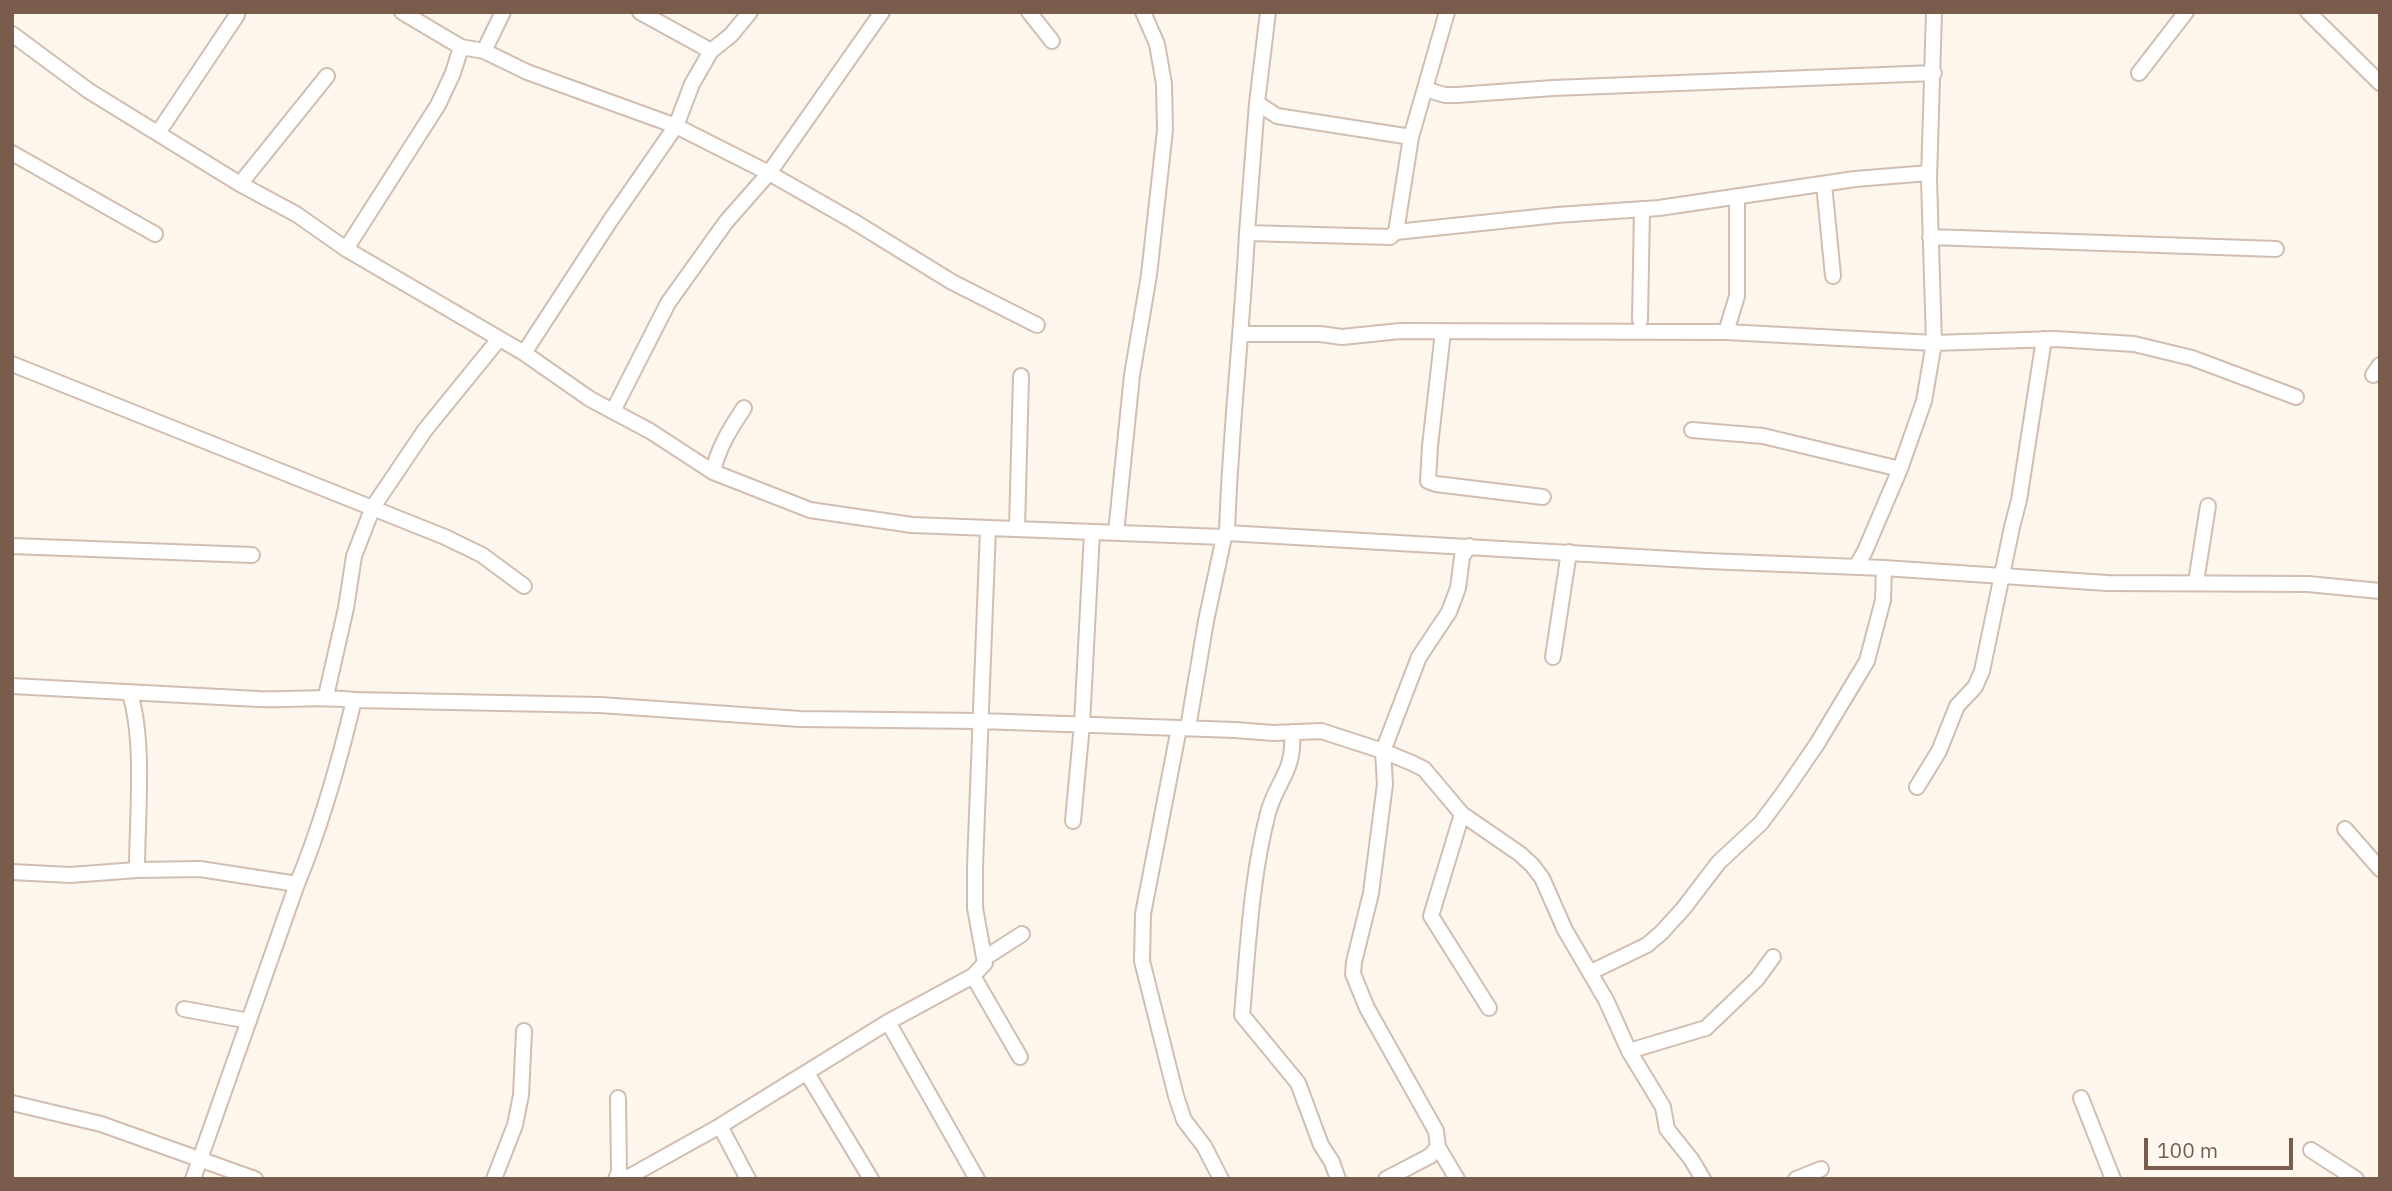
<!DOCTYPE html>
<style>
body{margin:0}
#map{position:relative;width:2392px;height:1191px;overflow:hidden;background:#fdf6ec;font-family:"IBM Plex Sans",sans-serif}
canvas{display:block}
.frame{position:absolute;inset:0;border:14px solid #7a5c4d;pointer-events:none}
.scale{position:absolute;left:2144px;top:1138px;width:149px;height:32px;box-sizing:border-box;border:4px solid #7a5c4d;border-top:0;padding-left:9px;font-size:21px;line-height:24px;white-space:nowrap;color:#7a5c4d;-webkit-text-stroke:5px #fffaf3;paint-order:stroke}
</style>
<div id="map">
<canvas width="2392" height="1191"></canvas>
<div class="frame"></div>
<div class="scale">100 m</div>
</div>
<script>
const context = document.querySelector('canvas').getContext('2d');
context.lineJoin = 'round';
function trace(path, color, width, dash) {
  context.strokeStyle = color;
  context.lineWidth = width;
  context.lineCap = dash ? 'butt' : 'round';
  context.setLineDash(dash || []);
  context.stroke(path);
}
const minor = new Path2D(`
 M402 12 461 47 484 51 503 12
 M640 12 711 51
 M1029 12 1052 41
 M2308 12 2380 83
 M12 34 89 91 240 184 296 214 346 249 524 353 590 399 650 431 713 472 810 510 912 525 1224 537 1227 533C1230 433 1242 333 1247 233L1390 237 1396 232 1411 137 1447 12
 M484 51 527 72 676 126 769 173 853 221 952 282 1037 325
 M2139 73 2186 12
 M1425 89 1445 95H1457L1553 88 1934 73
 M1257 103 1277 116 1411 137
 M158 133 237 15
 M12 153 155 234
 M240 184 327 76
 M1824 184 1833 276
 M1396 232 1557 215 1659 208 1855 179 1929 173
 M1247 233 1257 103 1268 12
 M1930 237 2276 249
 M346 249 438 105 453 73 461 47
 M1640 320 1642 209
 M1443 332 1430 446 1428 481 1436 484 1543 497
 M1726 332 1737 296V198
 M1241 334H1320L1342 337 1400 331 1726 332 1934 343 2055 339 2134 344 2192 358 2296 397
 M524 353 610 221 676 126 692 84 711 51 731 35 750 12
 M12 364 445 537 482 555 524 586
 M2373 375 2380 365
 M613 411 668 303 726 222 769 173 882 12
 M1692 430 1763 436 1900 469
 M713 472C718 448 730 429 744 408
 M1017 529 1021 376
 M1116 533 1132 375 1149 275 1165 130 1164 84 1157 44 1143 12
 M1227 533 1707 561 1884 568 2107 583 2308 584 2380 591
 M12 546 252 555
 M1856 567 1865 551 1900 469 1924 401 1934 343 1929 179 1934 12
 M2196 582 2208 506
 M1553 657 1569 552
 M12 686C94 691 176 695 258 699 291 700 322 696 354 700 339 763 322 824 297 884L200 869 137 870 70 875 12 872
 M130 694C145 741 137 819 137 870
 M326 696 346 608 354 556 373 507 425 430 499 339
 M354 700 600 705 800 719 980 721 1235 730 1273 733 1321 731 1383 751 1412 763 1424 769 1462 814 1520 854 1532 865 1542 878 1565 930 1606 1000 1629 1051 1663 1107 1667 1129 1691 1159 1703 1179
 M1179 728 1143 914 1142 961 1176 1096 1184 1120 1204 1146 1221 1179
 M1188 728 1206 621 1224 537
 M1292 732C1295 772 1277 780 1268 813 1251 878 1248 948 1242 1015L1298 1083 1321 1145 1332 1162 1338 1179
 M1917 787 1939 751 1957 706 1975 687 1982 671 2012 527 2019 500 2044 339
 M1462 814 1431 916 1489 1008
 M1073 821 1082 724 1092 532
 M2345 829 2380 869
 M984 956 991 954 1022 934
 M1591 972 1647 945 1661 933 1683 909 1719 862 1761 823 1784 792 1817 744 1867 661 1883 600 1884 568
 M973 976 1020 1057
 M184 1009 249 1021
 M888 1022 977 1179
 M1629 1051 1706 1028 1757 979 1773 957
 M807 1073 871 1179
 M2081 1098 2113 1179
 M12 1103 101 1124 255 1179
 M720 1126 748 1179
 M1438 1147 1457 1179
 M2311 1150 2356 1179
 M193 1179 297 884
 M494 1179 515 1125 521 1095 524 1031
 M616 1179 619 1172 618 1098
 M625 1179 720 1126 888 1022 973 976 985 963 975 908V866L988 528
 M1386 1179 1430 1156 1438 1147 1436 1131 1367 1008 1353 974 1354 962 1371 893 1385 784 1383 751 1419 657 1449 612 1458 588 1462 557 1469 546
 M1796 1179 1821 1169`);
trace(minor, '#d1beb0', 18);
trace(minor, '#fff', 14);
</script>
